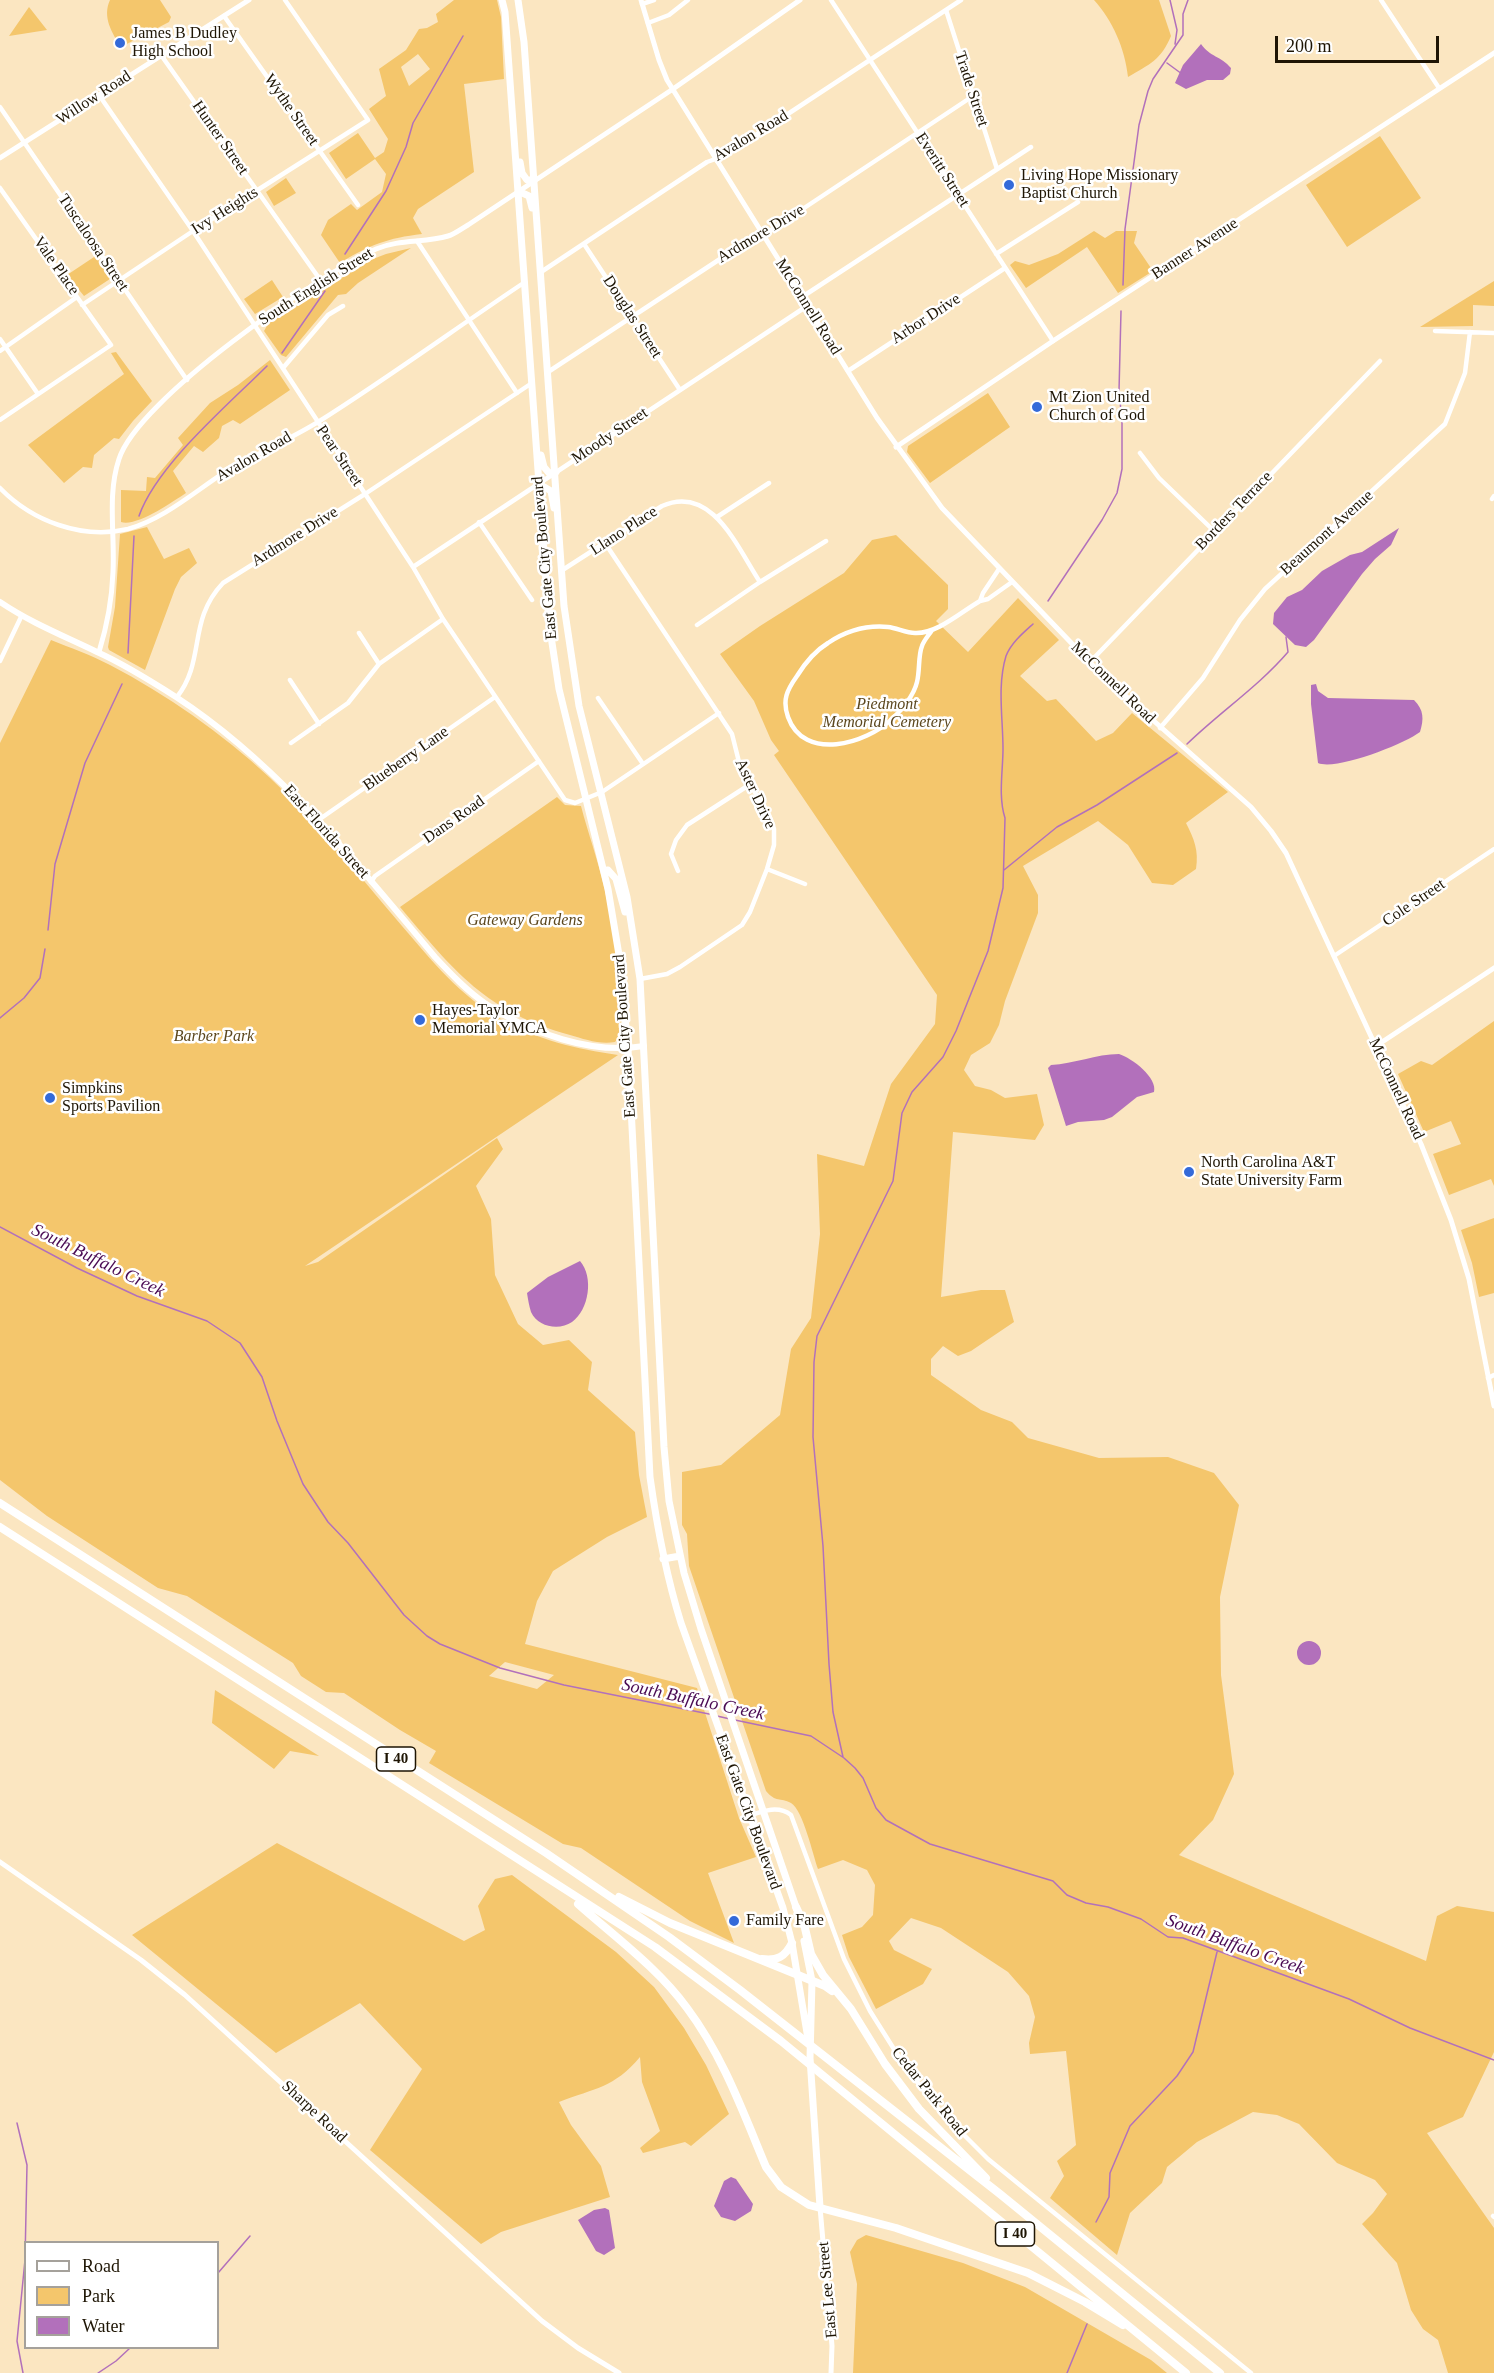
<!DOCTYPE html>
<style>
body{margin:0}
#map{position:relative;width:1494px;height:2373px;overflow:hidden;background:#fbe6c1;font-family:Georgia,serif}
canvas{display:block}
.legend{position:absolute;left:24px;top:2241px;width:195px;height:108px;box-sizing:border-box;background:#fff;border:2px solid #a5a19b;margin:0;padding:8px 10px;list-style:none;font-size:18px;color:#1e1504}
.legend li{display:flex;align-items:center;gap:12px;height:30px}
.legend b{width:30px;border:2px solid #a5a19b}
.scale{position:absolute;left:1275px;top:36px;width:164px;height:27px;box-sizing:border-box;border:3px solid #1e1504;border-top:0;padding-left:8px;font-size:18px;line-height:21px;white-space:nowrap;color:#1e1504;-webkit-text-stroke:4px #fff;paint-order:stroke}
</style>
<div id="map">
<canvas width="1494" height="2373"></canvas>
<ul class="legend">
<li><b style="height:8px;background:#fff"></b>Road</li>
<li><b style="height:16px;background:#f4c66c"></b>Park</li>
<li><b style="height:16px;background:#b270bb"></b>Water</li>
</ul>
<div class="scale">200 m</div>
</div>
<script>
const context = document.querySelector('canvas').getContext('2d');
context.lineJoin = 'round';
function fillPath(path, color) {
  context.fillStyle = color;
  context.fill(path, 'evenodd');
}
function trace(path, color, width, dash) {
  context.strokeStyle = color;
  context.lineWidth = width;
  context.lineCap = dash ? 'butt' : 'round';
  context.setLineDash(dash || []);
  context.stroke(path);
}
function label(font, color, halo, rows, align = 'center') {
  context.font = font + ' Georgia,serif';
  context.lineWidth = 5;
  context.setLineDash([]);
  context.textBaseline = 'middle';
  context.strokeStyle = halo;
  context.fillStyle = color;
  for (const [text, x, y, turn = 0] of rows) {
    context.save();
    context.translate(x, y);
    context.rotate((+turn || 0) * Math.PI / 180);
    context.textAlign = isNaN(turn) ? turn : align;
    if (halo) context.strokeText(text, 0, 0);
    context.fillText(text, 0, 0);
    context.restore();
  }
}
const green = new Path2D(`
 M110 0H160L171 17 169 22 121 47C112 33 102 17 110 0Z
 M454 0H497L501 17 504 79 464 84 474 172 418 209 413 218 422 234C388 238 369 245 340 263L321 235 328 220 351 204 357 210 382 192 386 174 375 159 346 179 329 153 358 133 375 158 384 152 388 139 369 109 386 96 379 69 406 50 419 29 427 28 438 22 436 14ZM418 54 430 69 409 86 401 67Z
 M1094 0H1159L1171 36C1161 60 1150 64 1128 77 1125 49 1113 21 1094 0Z
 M29 7 47 30 9 36Z
 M1380 136 1421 198 1347 247 1306 185Z
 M286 178 296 193 274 206 266 192Z
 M1094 231 1105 238 1116 231H1137L1134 243 1153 271 1118 293 1087 247 1026 288 1010 265 1015 261 1029 265 1058 254Z
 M411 248 358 283 346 294 338 295 286 357 281 355 264 331 269 322 373 259 386 254Z
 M97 255 113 277 84 296 67 275Z
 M272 280 283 297 255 314 244 299Z
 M1494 281V306L1473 305V326L1420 327Z
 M116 352 152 401 133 421 119 439 114 438 94 455 92 468 83 467 64 483 28 445 124 374 111 353Z
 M270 360 290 390 240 424 233 420 222 426 219 438 203 452 194 446 173 471 186 493C172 502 137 527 121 522V490L146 491 147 477 155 478 183 445 178 438 210 403 238 385Z
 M988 393 1010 427 930 483 907 452 908 446Z
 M147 527 164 559 189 548 197 563 181 577 175 589 145 670 109 650 108 647 115 607 120 534Z
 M896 535 948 585V609L936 621 968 652 1018 598 1059 640 1020 676 1047 701 1056 699 1096 741 1113 733 1132 713 1228 792 1186 823C1194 839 1199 850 1196 869L1173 885 1152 883 1128 845 1098 821 1023 866 1038 895V913L1005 1001 999 1025 990 1043 971 1055 964 1070 975 1086 991 1090 1005 1098 1037 1094 1044 1125 1035 1140 953 1132 941 1297 981 1290H1005L1014 1322 971 1351 958 1356 943 1346 931 1359V1375L981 1410 1012 1422 1028 1438 1099 1458 1168 1457 1214 1473 1239 1505 1220 1597 1221 1675 1234 1774 1213 1820 1179 1855 1426 1961 1437 1916 1457 1906 1494 1912V2052L1463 2117 1427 2133 1494 2228V2373H1448L1438 2340 1423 2329 1411 2310 1397 2263 1362 2224 1373 2213 1387 2194 1375 2180 1337 2163 1299 2124 1277 2115 1253 2112 1197 2142 1167 2167 1162 2183 1130 2213 1117 2255 1050 2198 1064 2176 1057 2161 1076 2145 1066 2051 1030 2054 1029 2043 1035 2017 1029 1996 1008 1972 941 1928 911 1918 889 1941 894 1950 932 1969 923 1984 876 2009 849 1957 842 1935 862 1927 873 1915 875 1885 867 1870 843 1860 818 1869C813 1855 803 1810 791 1803 780 1797 776 1803 766 1791L689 1566 687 1534 682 1525V1472L721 1465 780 1415 791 1349 811 1318 820 1234 817 1154 864 1166 891 1084 935 1024 937 995 774 755 779 751 771 740 754 701 720 654 760 626 844 573 872 540Z
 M51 640C71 648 91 655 110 665 167 695 222 733 269 777 318 822 359 876 402 926 432 961 460 996 501 1019 538 1040 576 1049 618 1055L305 1266 318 1262 497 1138 503 1149 476 1186 491 1219 495 1275 518 1324 543 1345 569 1340 592 1362 588 1390 635 1432 639 1475 647 1517 607 1537 553 1571 537 1601 525 1644 697 1688 739 1818 756 1857 708 1873 734 1943 690 1921 581 1848 563 1844 429 1763 436 1751 400 1730 344 1693 326 1692 301 1676 293 1663 187 1596 158 1588 47 1516 0 1480V743ZM505 1662 554 1675 537 1689 489 1676Z
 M557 797 565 805 581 806C588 833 598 860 604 887 610 912 633 1027 615 1042 600 1045 584 1039 570 1035 486 1012 454 971 400 907Z
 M1494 1021V1186L1491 1179 1449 1195 1433 1154 1461 1144 1451 1121 1424 1132 1398 1074 1421 1061 1432 1065Z
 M1494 1218V1293L1479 1297 1472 1263 1461 1230Z
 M215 1690 319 1756 290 1751 274 1769 212 1723Z
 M277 1843 464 1941 485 1930 478 1906 495 1879 512 1875 616 1952 654 1987 684 2028 706 2065 729 2114 691 2146 685 2142 643 2153 640 2148 660 2131 642 2082 640 2057C614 2088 595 2088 559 2102L571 2125 601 2166 610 2197 501 2232 481 2244 370 2150 422 2069 360 2003 276 2053 132 1935Z
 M866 2235 963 2263 1025 2287 1151 2360 1167 2373H853L857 2284 850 2252 857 2240Z`);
const water = new Path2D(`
 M1201 44C1210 57 1221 56 1231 68L1230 74 1223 80H1207L1186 89 1175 83 1183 65Z
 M1399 528 1391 545 1375 559 1362 574 1314 640 1306 647 1295 645 1273 624 1274 613 1287 597 1302 590 1322 571 1350 555 1362 552Z
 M1316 684 1318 691 1328 698 1414 700C1424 710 1424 719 1420 732 1404 744 1336 771 1318 763L1311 704V685Z
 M1119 1054C1132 1058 1158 1078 1154 1092L1137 1097 1112 1117 1104 1120 1078 1122 1066 1126 1048 1068 1051 1065C1074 1064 1096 1054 1119 1054Z
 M580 1261C594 1277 589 1310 572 1322 559 1331 538 1327 531 1312 529 1306 528 1299 527 1293L548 1277Z
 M1297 1653a12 12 0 1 1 24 0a12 12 0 1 1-24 0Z
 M731 2177 736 2179 753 2204 751 2211 735 2221 721 2217 714 2206 724 2181Z
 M605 2208 609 2210 615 2248 604 2255 596 2251 578 2220 594 2210Z`);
const stream = new Path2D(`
 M1170 0 1177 30 1175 44
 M1167 63 1182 74
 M345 254 386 191 406 147 413 123 463 36
 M1123 285 1125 229 1139 125 1148 91 1153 79 1183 35V14L1188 0
 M282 353 325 291
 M139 516C157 465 228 405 267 366
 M1048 601 1102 520 1117 493 1122 469V421L1119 391 1121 311
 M128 653 134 536
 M1187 744C1220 712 1259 686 1288 652L1286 637
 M1004 870 1057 827 1097 805 1177 753
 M48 930 55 864 85 763 122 684
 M0 1018 24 998 40 978 45 949
 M0 1227 77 1268 137 1296 207 1321 240 1343 262 1377 277 1421 303 1484 328 1522 348 1543 404 1615 427 1636 440 1644 500 1668 564 1685 709 1714
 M717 1716 730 1719
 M735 1720 811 1736 844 1758 855 1768 863 1778 876 1808 886 1820 930 1844 1053 1881 1067 1895 1086 1903 1108 1907 1141 1919 1168 1937 1183 1938 1349 1999 1410 2028 1494 2060
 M843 1757 833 1712 829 1664 823 1546 813 1437 814 1362 817 1336 893 1181 902 1113 912 1092 943 1057 956 1031 988 951 1003 888 1005 818C998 796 1003 771 1003 749 1003 718 997 686 1006 656 1011 643 1023 633 1033 624
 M17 2123 27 2165 25 2260 17 2341 23 2373
 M1096 2222 1109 2197 1110 2173 1130 2126 1177 2076 1193 2052 1217 1952
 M218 2273 250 2236
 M98 2373 116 2361 130 2348
 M1067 2373 1087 2324`);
const minor = new Path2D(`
 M831 0 1053 341
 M1381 0 1439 88
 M642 4 654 0
 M946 10 997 169
 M224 16 358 205
 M648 23 669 15 688 0
 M161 55 321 281
 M99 95 193 231 413 567 443 619 565 800 575 803 602 792 719 713
 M0 107 187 380
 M0 188 111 345 0 420
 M417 241 517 393
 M584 244 680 390
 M996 254 1078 202
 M541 272 707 162 724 156 961 0
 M802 297 1031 147
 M82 305 193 231 368 120 285 0
 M1435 331 1494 333
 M0 339 38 394
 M0 351 77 297
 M283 368 328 315 343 306
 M848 371 1005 268
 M548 372 752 238 771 230 973 96
 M1140 453 1159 478 1214 531
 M0 488C32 521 82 540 128 529 162 520 193 493 222 474 253 455 287 441 318 422 388 378 456 328 525 282
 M1492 499 1494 496
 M717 517 769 483
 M479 522 532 600
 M605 543 732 734 741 770 769 815 774 829V845L767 869 750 912 742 925 680 967 667 974 640 979
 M413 567 807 306
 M561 571 662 506C712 484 737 547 760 582
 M980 601 983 593 999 569
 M697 625 760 582 826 541
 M932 630C929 635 924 640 922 646 918 656 920 670 917 682 914 695 902 710 892 719 866 744 804 762 788 717 782 700 787 690 797 676 805 663 815 651 828 643 846 631 867 625 888 627 897 628 906 633 915 633 937 634 961 612 980 601L988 599 1012 582
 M359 633 379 664
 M0 661 21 617
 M1090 662 1380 361
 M290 680 319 724
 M177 697C206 660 187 621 223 583L365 494 532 383
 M598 698 643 764
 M1160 728 1203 678 1240 620 1265 589 1445 424 1465 373 1470 332
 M291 743 348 703 379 664 443 619
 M317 821 495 697
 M767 869 805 884
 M678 871 671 854 676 840 687 825 749 785
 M371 882 375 876 539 761
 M1334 956 1494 849
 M1488 1378 1494 1375
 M749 1816C763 1811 778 1805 791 1815L844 1959 870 2011 904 2065 939 2110 988 2159 1251 2373
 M1493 2216 1494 2217`);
const tertiary = new Path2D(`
 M641 0 659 60 667 80 877 418 942 508 1102 675 1251 807 1271 831 1286 853 1421 1144 1451 1220 1469 1279 1494 1406
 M0 158 249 0
 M896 447 1053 341 1494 53
 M99 652C107 626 112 599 113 572 115 534 107 495 119 459 138 399 317 276 376 249 399 239 425 243 448 236 455 234 461 229 468 225L673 89 800 0
 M1376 1046 1494 968
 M0 1862 141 1960 185 1995 542 2321 578 2348 619 2373
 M820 2207 832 2346 831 2373`);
const secondary = new Path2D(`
 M0 602C31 623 64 636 97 652 124 664 151 681 176 697 279 764 357 864 435 957 451 974 467 991 486 1004 530 1033 592 1055 644 1046`);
const primary = new Path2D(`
 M502 0 505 12 549 623 559 689 608 889 620 961 628 1049 650 1477C657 1527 666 1575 681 1623L783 1908 792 1943 808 2039
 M518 0 524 42 564 606 579 706 627 897 640 979 664 1447 669 1501 684 1573 701 1629 797 1910
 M520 162 522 173 527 180H534
 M518 191 529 196 532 208
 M541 455 544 467 549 473 556 472
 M539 484 551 491 554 508
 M604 871 608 870 616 879 625 912
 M663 1559 680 1556
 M804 1941 812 1981 810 2058 820 2207`);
const motorway = new Path2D(`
 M0 1503 546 1853 669 1937 740 1990 1000 2194 1220 2373
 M0 1527 655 1947 781 2041 1186 2373
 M619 1897 670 1923 825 1986 832 1991
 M578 1904C615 1937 658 1968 687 2008 723 2056 743 2112 766 2167L781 2187 809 2205 896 2228 1028 2273 1085 2302 1123 2325
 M796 1907 804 1924 811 1954 823 1975 851 2009 885 2064 919 2109 986 2178
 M762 1959C777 1961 785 1957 792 1943`);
const markers = [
 [120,43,6,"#346ad9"],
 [1009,185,6,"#346ad9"],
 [1037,407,6,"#346ad9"],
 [420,1020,6,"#346ad9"],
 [50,1098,6,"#346ad9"],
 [1189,1172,6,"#346ad9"],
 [734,1921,6,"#346ad9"]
];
const shields = [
 [396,1759,39],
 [1015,2234,39]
];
const shieldNames = [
 ["I 40",396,1759],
 ["I 40",1015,2234]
];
const poiNames = [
 ["James B Dudley",132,34],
 ["High School",132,52],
 ["Living Hope Missionary",1021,176],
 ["Baptist Church",1021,194],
 ["Mt Zion United",1049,398],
 ["Church of God",1049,416],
 ["Hayes-Taylor",432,1011],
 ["Memorial YMCA",432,1029],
 ["Simpkins",62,1089],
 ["Sports Pavilion",62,1107],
 ["North Carolina A&T",1201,1163],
 ["State University Farm",1201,1181],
 ["Family Fare",746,1921]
];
const streetNames = [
 ["Trade Street",971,89,72],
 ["Willow Road",94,98,-33],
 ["Wythe Street",291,110,55],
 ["Avalon Road",751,136,-31],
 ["Hunter Street",220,138,55],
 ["Everitt Street",942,170,57],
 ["Ivy Heights",225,211,-32],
 ["Ardmore Drive",761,234,-31],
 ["Tuscaloosa Street",93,243,56],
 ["Banner Avenue",1195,249,-33],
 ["Vale Place",56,266,55],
 ["South English Street",316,287,-32],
 ["McConnell Road",808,307,58],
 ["Douglas Street",632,317,57],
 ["Arbor Drive",926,319,-33],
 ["Moody Street",610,436,-34],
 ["Pear Street",339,456,56],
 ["Avalon Road",254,457,-30],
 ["Borders Terrace",1234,511,-46],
 ["Llano Place",624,531,-33],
 ["Beaumont Avenue",1327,533,-42],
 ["Ardmore Drive",295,537,-32],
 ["East Gate City Boulevard",545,558,-95],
 ["McConnell Road",1113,683,44],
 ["Blueberry Lane",406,759,-35],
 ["Aster Drive",755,794,65],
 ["Dans Road",454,820,-35],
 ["East Florida Street",326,832,48],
 ["Cole Street",1414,903,-34],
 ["East Gate City Boulevard",625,1036,-94],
 ["McConnell Road",1396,1089,65],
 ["East Gate City Boulevard",748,1812,70],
 ["Cedar Park Road",929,2092,51],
 ["Sharpe Road",314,2112,43],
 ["East Lee Street",828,2290,-95]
];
const parkNames = [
 ["Piedmont",887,705],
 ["Memorial Cemetery",887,723],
 ["Gateway Gardens",525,921],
 ["Barber Park",214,1037]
];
const waterNames = [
 ["South Buffalo Creek",98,1261,26],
 ["South Buffalo Creek",693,1700,12],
 ["South Buffalo Creek",1235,1945,20]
];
fillPath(green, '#f4c66c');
fillPath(water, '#b270bb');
trace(stream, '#b270bb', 1.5);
trace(minor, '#fff', 4.5);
trace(tertiary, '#fff', 5);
trace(secondary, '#fff', 6);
trace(primary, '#fff', 7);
trace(motorway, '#fff', 8);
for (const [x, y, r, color] of markers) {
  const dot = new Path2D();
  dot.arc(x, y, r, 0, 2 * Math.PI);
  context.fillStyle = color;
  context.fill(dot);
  trace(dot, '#fff', 2);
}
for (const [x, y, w] of shields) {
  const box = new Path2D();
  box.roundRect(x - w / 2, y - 12, w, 24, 4.5);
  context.fillStyle = '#fff';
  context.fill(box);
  trace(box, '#1e1504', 1.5);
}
label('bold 15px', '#1e1504', null, shieldNames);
label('16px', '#1e1504', '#fff', poiNames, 'left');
label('16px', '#1e1504', '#fff', streetNames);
label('italic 16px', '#5c471e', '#fff', parkNames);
label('italic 18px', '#4a0b53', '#fff', waterNames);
</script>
